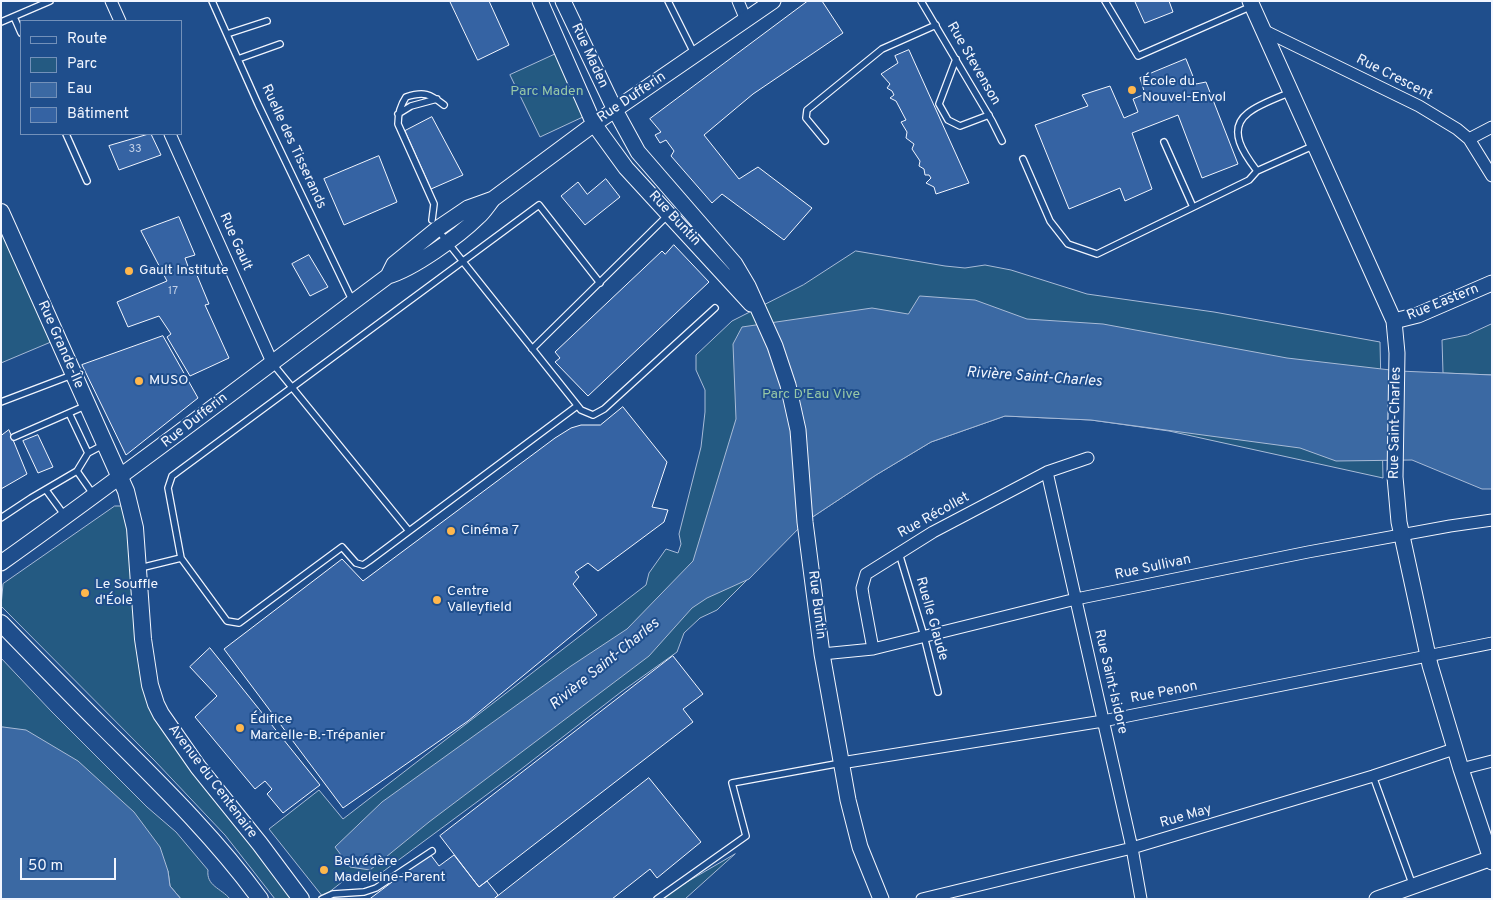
<!DOCTYPE html>
<meta charset="utf-8">
<style>
body{margin:0}
#map{position:relative;width:1493px;height:900px;overflow:hidden;background:#1f4e8c;font-family:Overpass,sans-serif}
canvas{display:block}
.frame{position:absolute;inset:0;border:2px solid #f2f6ff;pointer-events:none}
.legend{position:absolute;left:20px;top:20px;width:162px;height:115px;box-sizing:border-box;background:#1f4e8c;border:1px solid #7391ba;margin:0;padding:6px 9px;list-style:none;font-size:15px;color:#f2f6ff}
.legend li{display:flex;align-items:center;gap:10px;height:25px}
.legend b{width:25px;border:1px solid #7391ba}
.scale{position:absolute;left:20px;top:858px;width:96px;height:22px;box-sizing:border-box;border:2px solid #f2f6ff;border-top:0;padding-left:6px;font-size:15px;line-height:18px;white-space:nowrap;color:#f2f6ff;-webkit-text-stroke:4px #1f4e8c;paint-order:stroke}
</style>
<div id="map">
<canvas width="1493" height="900"></canvas>
<div class="frame"></div>
<ul class="legend">
<li><b style="height:6px;background:#1f4e8c"></b>Route</li>
<li><b style="height:14px;background:#245a82"></b>Parc</li>
<li><b style="height:14px;background:#3b69a3"></b>Eau</li>
<li><b style="height:14px;background:#3563a3"></b>Bâtiment</li>
</ul>
<div class="scale">50 m</div>
</div>
<script>
const context = document.querySelector('canvas').getContext('2d');
context.lineJoin = 'round';
function fillPath(path, color) {
  context.fillStyle = color;
  context.fill(path, 'evenodd');
}
function trace(path, color, width, dash) {
  context.strokeStyle = color;
  context.lineWidth = width;
  context.lineCap = dash ? 'butt' : 'round';
  context.setLineDash(dash || []);
  context.stroke(path);
}
function label(font, color, halo, rows, align = 'center') {
  context.font = font + ' Overpass,sans-serif';
  context.lineWidth = 4;
  context.setLineDash([]);
  context.textBaseline = 'middle';
  context.strokeStyle = halo;
  context.fillStyle = color;
  for (const [text, x, y, turn = 0] of rows) {
    context.save();
    context.translate(x, y);
    context.rotate((+turn || 0) * Math.PI / 180);
    context.textAlign = isNaN(turn) ? turn : align;
    if (halo) context.strokeText(text, 0, 0);
    context.fillText(text, 0, 0);
    context.restore();
  }
}
const green = new Path2D(`
 M558 53 585 116 540 137 510 75Z
 M1 215 58 339 1 363Z
 M856 251 945 266 965 268 985 265 1011 270 1087 294 1214 312 1380 342 1383 478 1169 431 1091 420 1005 416 931 442 876 475 805 522 717 610 700 618 684 633 677 652 621 692 520 770 369 882 347 878 323 897 269 829 319 790 343 819 646 585 649 573 666 549 678 553 681 544 679 534 701 447 705 412V390L696 370V355L732 321 803 285Z
 M1492 324V375L1443 373 1442 340 1467 335Z
 M115 506H123L129 520 144 677 294 899H275L225 835 154 760 1 606 3 584Z
 M1 658 51 711 147 807 176 832 208 870C206 886 221 888 230 899H181L170 886 168 871 3 727 1 728Z
 M735 854 685 899H658Z`);
const water = new Path2D(`
 M920 296 975 300 1027 319 1103 324 1287 358 1399 371 1492 375V489H1482L1412 460 1336 461 1300 448 1091 420 1005 416 931 442 876 475 805 522 749 579 707 598 692 608 649 656 429 822 370 870 350 867 335 847 382 802 571 666 627 629 693 561 736 419 733 344 742 327 872 308 908 314Z
 M3 727 26 730 78 761 134 812 160 847 168 871 170 886 181 899H1V728Z`);
const building = new Path2D(`
 M450 1H489L509 45 478 60Z
 M808 1H822L843 33 753 94 704 135 739 179 758 167 812 208 784 240 722 194 712 203 671 156 674 151 666 140 660 143 655 135 661 132 650 119Z
 M1135 1H1169L1173 12 1145 23Z
 M909 50 969 183 936 194 934 187 926 183 931 178 929 175H925L924 169 919 166 920 161 912 149 914 144 906 138 907 132 901 122 906 120 896 101 890 98 894 95 892 91 887 88 890 84 881 74 898 63 895 56Z
 M1186 59 1196 84 1206 82 1238 164 1202 178 1178 115 1132 133 1152 189 1125 201 1120 188 1069 209 1035 125 1088 106 1082 95 1110 86 1124 118 1138 112 1133 99 1145 94 1140 78Z
 M432 117 463 175 431 189 405 131Z
 M149 134H151L161 155 119 170 109 146Z
 M379 156 397 202 344 225 324 179Z
 M606 179 620 197 585 225 561 196 578 182 587 194Z
 M179 217 195 255 185 258 189 269 194 268 209 304 205 305 229 358 190 376 167 337 171 334 159 316 128 327 117 302 167 281 141 231Z
 M674 245 709 282 588 396 555 362 560 358 555 352 662 251 665 254Z
 M309 255 328 287 310 296 292 264Z
 M163 336 198 398 126 455 82 365Z
 M623 407 667 462 652 507 668 510 664 522 598 571 588 563 575 572 579 577 573 584 597 615 468 721 343 808 224 649 342 559 363 581 555 438 571 428 581 425H600Z
 M9 430 27 474 1 489V436Z
 M38 435 53 467 38 473 23 441Z
 M210 648 320 785 283 813 267 794 272 789 265 781 255 789 195 717 217 696 190 667Z
 M673 656 703 694 683 709 693 722 479 887 440 836Z
 M649 778 701 842 657 878 650 869 612 899H494Z
 M430 854 439 866 454 855 479 887 487 881 498 895 494 899H370Z`);
const service = new Path2D(`
 M212 1 258 104 353 302
 M668 1 694 53
 M921 1 992 121 1002 141
 M1105 1 1138 56 1252 6
 M14 17 21 33
 M1 22 50 1
 M227 34 267 21
 M238 59 280 44
 M956 59 939 104 948 120 960 126 989 115
 M1291 92C1279 97 1257 105 1248 113 1226 130 1245 155 1257 171L1315 145
 M398 114 411 106 437 99
 M66 134 87 181
 M825 141 806 118 807 110 882 49 936 25
 M1164 142 1193 207
 M1023 159 1050 221 1068 244 1097 254 1249 180 1257 171
 M432 220 434 204 398 124C398 113 400 106 406 97 424 91 430 94 444 105
 M437 229 581 410 593 415 604 409 715 308
 M532 349 668 215
 M273 364 409 531
 M1 402 72 375
 M69 413 88 453
 M14 437 85 406
 M77 471 93 494
 M46 490 65 516
 M1 518 31 498 77 471 88 453 103 445
 M899 553 924 636 938 692
 M181 558 227 621 239 623 342 547 356 563 363 565 369 561 577 406
 M140 568 181 558 168 488 172 476 539 205 600 283
 M1373 776 1413 886
 M322 899 333 894 364 892 376 888 432 851
 M657 899 746 836 732 783 841 763`);
const minor = new Path2D(`
 M111 1 120 21
 M738 1 746 20
 M1263 30 1419 106 1457 129 1469 139 1492 176
 M170 134 272 362
 M1469 139 1492 127
 M1047 472 1132 848 1141 899
 M873 649 863 595 862 588 866 574 933 532 1047 472 1088 458
 M822 654 873 649 1076 599 1308 552 1450 526 1492 520
 M841 763 1103 721 1492 643
 M1461 769 1492 761
 M922 899 1132 848 1373 776 1454 749`);
const tertiary = new Path2D(`
 M540 1 594 124 626 168 751 304
 M563 1 615 110 638 152 735 264 748 286 775 346 788 385 798 430 805 522 822 654 848 800 860 847 881 899
 M1250 1 1394 321 1397 353 1395 477 1399 522 1430 665 1461 769 1492 862
 M388 276 394 264 437 229 468 208 493 199 594 124 773 1
 M1394 321 1418 315 1492 283
 M1 563C132 470 259 372 388 276 413 269 459 236 478 217 484 212 488 205 493 199
 M1377 899 1492 858`);
const secondary = new Path2D(`
 M1 212 126 491 135 528 143 639 150 685 156 704 161 714 198 767 260 844 301 899
 M1 623C34 657 68 692 102 726 157 781 214 836 260 899`);
const markers = [
 [1132,90,5,"#ffb74d"],
 [129,271,5,"#ffb74d"],
 [139,381,5,"#ffb74d"],
 [451,531,5,"#ffb74d"],
 [85,593,5,"#ffb74d"],
 [437,600,5,"#ffb74d"],
 [240,728,5,"#ffb74d"],
 [324,870,5,"#ffb74d"]
];
const numberNames = [
 ["33",135,150],
 ["17",173,292]
];
const streetNames = [
 ["Rue Maden",589,56,65],
 ["Rue Stevenson",973,64,60],
 ["Rue Crescent",1394,78,27],
 ["Rue Dufferin",632,98,-34],
 ["Ruelle des Tisserands",293,147,65],
 ["Rue Buntin",674,219,47],
 ["Rue Gault",235,242,66],
 ["Rue Eastern",1443,303,-22],
 ["Rue Grande-Île",60,345,66],
 ["Rue Dufferin",195,421,-38],
 ["Rue Saint-Charles",1396,423,-89],
 ["Rue Récollet",934,516,-29],
 ["Rue Sullivan",1153,568,-12],
 ["Rue Buntin",816,605,83],
 ["Ruelle Glaude",931,619,74],
 ["Rue Saint-Isidore",1110,682,77],
 ["Rue Penon",1164,693,-11],
 ["Avenue du Centenaire",212,782,53],
 ["Rue May",1186,817,-16]
];
const poiNames = [
 ["École du",1142,82],
 ["Nouvel-Envol",1142,98],
 ["Gault Institute",139,271],
 ["MUSO",149,381],
 ["Cinéma 7",461,531],
 ["Le Souffle",95,585],
 ["d'Éole",95,601],
 ["Centre",447,592],
 ["Valleyfield",447,608],
 ["Édifice",250,720],
 ["Marcelle-B.-Trépanier",250,736],
 ["Belvédère",334,862],
 ["Madeleine-Parent",334,878]
];
const parkNames = [
 ["Parc Maden",547,92],
 ["Parc D'Eau Vive",811,395]
];
const waterNames = [
 ["Rivière Saint-Charles",1034,378,4],
 ["Rivière Saint-Charles",605,665,-39]
];
fillPath(green, '#245a82');
trace(green, '#a8bbd7', 1);
fillPath(water, '#3b69a3');
trace(water, '#a8bbd7', 1);
fillPath(building, '#3563a3');
trace(building, '#f2f6ff', 1);
trace(service, '#f2f6ff', 8);
trace(minor, '#f2f6ff', 13);
trace(tertiary, '#f2f6ff', 17);
trace(secondary, '#f2f6ff', 18);
trace(service, '#1f4e8c', 5.5);
trace(minor, '#1f4e8c', 11);
trace(tertiary, '#1f4e8c', 15);
trace(secondary, '#1f4e8c', 16);
for (const [x, y, r, color] of markers) {
  const dot = new Path2D();
  dot.arc(x, y, r, 0, 2 * Math.PI);
  context.fillStyle = color;
  context.fill(dot);
  trace(dot, '#1f4e8c', 2);
}
label('11px', '#c3d1e8', null, numberNames);
label('14px', '#f2f6ff', '#1f4e8c', streetNames);
label('14px', '#f2f6ff', '#1f4e8c', poiNames, 'left');
label('14px', '#97c8a6', '#1f4e8c', parkNames);
label('italic 15px', '#f2f6ff', '#1f4e8c', waterNames);
</script>
